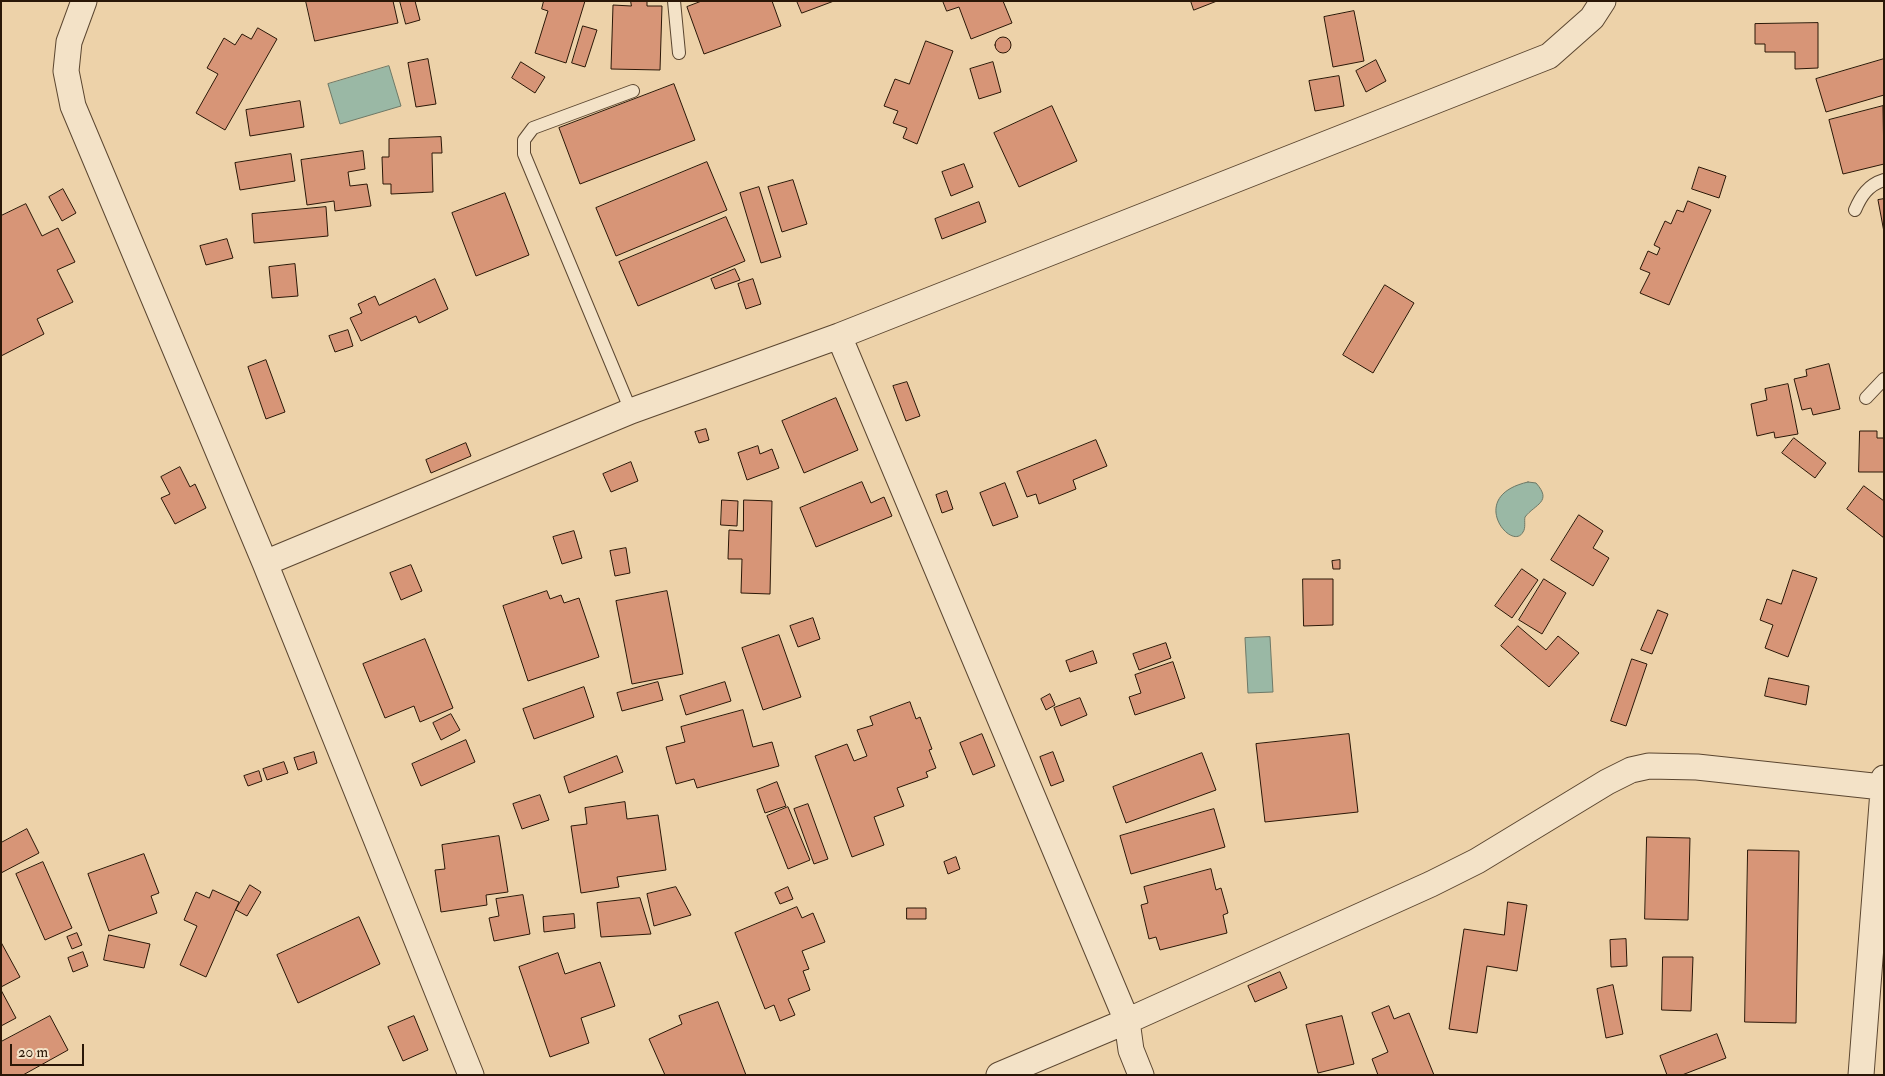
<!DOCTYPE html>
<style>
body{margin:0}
#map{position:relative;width:1885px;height:1076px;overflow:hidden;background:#edd2a9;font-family:"IM FELL Double Pica",serif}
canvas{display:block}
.frame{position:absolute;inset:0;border:2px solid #2a1707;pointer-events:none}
.scale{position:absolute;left:10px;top:1044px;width:74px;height:22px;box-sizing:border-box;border:2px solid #2a1707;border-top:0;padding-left:6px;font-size:15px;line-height:18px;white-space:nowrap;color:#2a1707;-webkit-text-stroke:4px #f3e2c7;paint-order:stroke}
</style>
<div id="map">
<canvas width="1885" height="1076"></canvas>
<div class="frame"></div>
<div class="scale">20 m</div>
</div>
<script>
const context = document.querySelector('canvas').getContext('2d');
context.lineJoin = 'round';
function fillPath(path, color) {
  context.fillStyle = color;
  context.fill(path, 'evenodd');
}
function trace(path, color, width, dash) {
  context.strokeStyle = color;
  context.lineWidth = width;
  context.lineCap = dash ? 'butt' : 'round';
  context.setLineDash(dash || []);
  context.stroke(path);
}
const water = new Path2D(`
 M389 66 401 106 340 124 328 84Z
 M1528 482 1536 483C1553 502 1535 504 1525 517 1524 521 1526 528 1523 532 1512 553 1465 496 1528 482Z
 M1270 637 1273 692 1248 693 1245 638Z`);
const building = new Path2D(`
 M306 1H393L398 23 315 41Z
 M400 1H415L420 20 406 24Z
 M544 1H585L566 63 535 53 548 11 542 9Z
 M631 1H647V6H662L660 70 611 69 613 5 631 6Z
 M702 1H772L781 26 704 54 687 7Z
 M797 1H834L802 13Z
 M943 1H1003L1012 23 971 39 959 7 947 11Z
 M1191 1H1217L1194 10Z
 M1354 11 1364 61 1333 67 1324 17Z
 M1818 23V68L1795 69V52H1765V44H1755V24Z
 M583 26 597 30 585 67 572 63Z
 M258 28 277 39 225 130 196 113 218 74 207 68 224 38 235 45 242 34 251 39Z
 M995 45a8 8 0 1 1 16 0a8 8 0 1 1-16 0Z
 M926 41 953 51 917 144 903 138 907 128 893 123 898 111 884 106 895 79 909 84Z
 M428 59 436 104 416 107 408 63Z
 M1884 59V95L1826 112 1816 79Z
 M1376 60 1386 81 1366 92 1356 71Z
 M521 62 545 77 535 93 512 78Z
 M993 62 1001 92 979 99 970 69Z
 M1339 76 1344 106 1315 111 1309 81Z
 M674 84 695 140 580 184 559 128Z
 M300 101 304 127 250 136 246 110Z
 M1052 106 1077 161 1019 187 994 133Z
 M1883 106 1884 164 1843 174 1829 120Z
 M441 137 442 153H432L433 192 391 194V184H383L382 157H389V139Z
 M363 151 365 169 348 172 350 186 367 184 371 206 335 211 334 201 307 205 301 160Z
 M291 154 295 181 240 190 235 163Z
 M707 162 727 210 616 256 596 208Z
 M964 164 973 187 951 196 942 172Z
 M1699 167 1726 176 1719 198 1692 189Z
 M793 180 807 224 782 232 768 187Z
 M759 187 781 257 761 263 740 193Z
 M63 189 76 213 62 221 49 197Z
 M505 193 529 255 476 276 452 213Z
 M1884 199V232L1878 200Z
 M1688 201 1711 210 1669 305 1640 293 1650 273 1640 269 1648 251 1657 255 1660 248 1654 245 1665 221 1671 224 1677 210 1683 212Z
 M979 202 986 222 942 239 935 219Z
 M26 204 42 236 58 228 75 262 57 270 73 302 37 319 44 334 1 356V216Z
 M326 207 328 236 254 243 252 214Z
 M726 217 745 261 638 306 619 262Z
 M227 239 233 258 206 265 200 246Z
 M295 264 298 296 272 298 269 267Z
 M735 269 740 280 715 289 711 279Z
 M435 279 448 309 419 323 416 316 361 341 350 318 362 313 358 304 375 296 379 305Z
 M753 279 761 304 746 309 738 284Z
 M1385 285 1414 303 1373 373 1343 355Z
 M348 330 353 346 335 352 329 336Z
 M266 360 285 412 266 419 248 367Z
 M1829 364 1840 409 1813 415 1811 408 1802 410 1794 379 1807 376 1806 370Z
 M907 382 920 416 906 421 893 386Z
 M1788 384 1798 434 1775 438 1774 432 1757 436 1751 404 1767 400 1765 389Z
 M836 398 858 450 804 473 782 421Z
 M706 429 709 440 699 443 695 432Z
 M1860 431H1877V438H1884V472H1859Z
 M1794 438 1826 463 1815 478 1782 453Z
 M1096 440 1107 466 1073 480 1076 489 1039 504 1036 494 1027 497 1017 472Z
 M466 443 471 456 431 473 426 460Z
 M758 446 760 454 772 449 779 468 747 480 738 453Z
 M631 462 638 481 611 492 603 474Z
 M180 467 190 487 195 484 206 508 175 524 161 498 170 494 161 477Z
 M862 482 871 503 884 497 892 516 816 547 800 508Z
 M1005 483 1018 517 993 526 980 493Z
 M1864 486 1884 501V538L1847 509Z
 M947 491 953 509 942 513 936 495Z
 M722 500 738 501 737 526 721 525Z
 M744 500 772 501 770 594 741 593 742 559H728L729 530 743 531Z
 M1579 515 1603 531 1593 548 1609 558 1593 586 1551 560Z
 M574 531 582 558 562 564 553 537Z
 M626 548 630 573 615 576 610 551Z
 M1340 560V569H1333L1332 561Z
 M411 565 422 591 401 600 390 573Z
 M1522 569 1538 580 1512 618 1495 606Z
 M1793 570 1817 578 1788 657 1765 648 1773 625 1760 620 1767 599 1781 604Z
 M1303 579H1333V625L1304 626Z
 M1544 579 1566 593 1542 634 1519 620Z
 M547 591 550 599 561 595 564 603 579 598 599 657 528 681 503 606Z
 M667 591 683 674 632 684 616 601Z
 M1658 610 1668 614 1652 654 1641 650Z
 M813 618 820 639 798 647 790 626Z
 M1518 626 1546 650 1558 636 1579 653 1549 687 1501 646Z
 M779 635 801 697 763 710 742 648Z
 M425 639 453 708 420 722 414 706 385 718 363 664Z
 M1166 643 1171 658 1139 670 1133 654Z
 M1093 651 1097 663 1070 672 1066 661Z
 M1632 659 1647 664 1626 726 1611 721Z
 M1173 662 1185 698 1135 715 1129 697 1141 693 1135 675Z
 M1769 678 1809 686 1806 705 1765 696Z
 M658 682 663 700 622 711 617 693Z
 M725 682 731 701 686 715 680 696Z
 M584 687 594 717 534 739 523 709Z
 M1050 694 1055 705 1046 710 1041 699Z
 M1080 698 1087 715 1061 726 1054 708Z
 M910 702 916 719 920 717 932 749 929 750 936 768 926 772 928 777 897 788 904 806 874 817 884 845 852 857 815 756 847 744 854 761 867 756 857 730 873 725 870 717Z
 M743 710 753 747 772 742 779 766 697 788 694 779 676 784 666 747 685 742 681 727Z
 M451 714 460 730 441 740 433 723Z
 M982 734 995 766 973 775 960 743Z
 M1349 734 1358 812 1265 822 1256 744Z
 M466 740 475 762 421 786 412 764Z
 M314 752 317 763 298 770 294 758Z
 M1053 752 1064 781 1051 786 1040 757Z
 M1202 753 1216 790 1126 823 1113 787Z
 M617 756 623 772 569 793 564 777Z
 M284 762 288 773 267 780 263 769Z
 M259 771 262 781 248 786 244 776Z
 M777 782 786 806 765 813 757 790Z
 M540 795 549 820 522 829 513 804Z
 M625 802 627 819 658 815 666 870 617 877 619 887 581 893 571 826 587 824 585 808Z
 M808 804 828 859 814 864 794 809Z
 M788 807 810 860 788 869 767 816Z
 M1214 809 1225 847 1131 874 1120 836Z
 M27 829 39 853 1 873V843Z
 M499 836 508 892 486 895 487 905 441 912 435 870 445 869 442 845Z
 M1647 837 1690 838 1688 920 1645 919Z
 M1748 850 1799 851 1796 1023 1745 1022Z
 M144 854 159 893 151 896 157 913 109 931 88 874Z
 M956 857 960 869 948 874 944 862Z
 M43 862 72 928 45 940 16 874Z
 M1211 869 1216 890 1221 888 1228 913 1223 915 1227 933 1160 950 1156 937 1149 939 1141 905 1148 903 1144 887Z
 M250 885 261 892 247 916 236 910Z
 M676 887 691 915 654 926 647 894Z
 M788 887 793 899 780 904 775 893Z
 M213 890 239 902 206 977 180 965 197 926 184 920 196 892 209 898Z
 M523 895 530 934 494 941 489 918 499 916 496 899Z
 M640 898 651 934 601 937 597 903Z
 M1508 902 1527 905 1517 971 1487 966 1477 1033 1449 1029 1464 929 1504 935Z
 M797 907 802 918 813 913 825 942 802 951 809 969 803 971 810 990 788 999 795 1015 780 1021 774 1005 765 1009 735 933Z
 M907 908H926V919H907Z
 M574 914 575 928 544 932 543 917Z
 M359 917 380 964 298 1003 277 955Z
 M77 933 82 945 72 949 67 937Z
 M109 935 150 944 144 968 104 960Z
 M1626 939 1627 966 1611 967 1610 940Z
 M2 944 20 977 1 987V945Z
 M83 952 88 966 73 972 68 958Z
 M558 953 565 974 600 962 615 1006 581 1018 589 1043 550 1057 519 967Z
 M1663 957H1693L1691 1011 1662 1010Z
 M1280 972 1287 988 1255 1002 1248 986Z
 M1613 985 1623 1034 1606 1038 1597 989Z
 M1 990 16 1018 1 1026Z
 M718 1002 746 1075H665L649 1039 682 1024 679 1016Z
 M1389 1006 1394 1019 1409 1013 1434 1075H1378L1372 1059 1388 1052 1372 1013Z
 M50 1016 68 1050 23 1075H1V1042Z
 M414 1016 428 1050 403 1061 388 1027Z
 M1342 1016 1354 1064 1318 1073 1306 1025Z
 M1717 1034 1726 1058 1682 1075H1667L1660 1056Z`);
const service = new Path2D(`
 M674 1 679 53
 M1855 210C1861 196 1868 185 1884 180
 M1866 398 1884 379
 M631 411 524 154V140L533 128 633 91`);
const minor = new Path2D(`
 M84 1 69 42 66 71 73 106 265 563 471 1075
 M839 336 1127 1021 1131 1050 1141 1075
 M265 563 631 411 839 336 1549 56 1592 18 1603 1
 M999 1075 1127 1021 1431 884 1477 861 1607 782 1631 770 1649 766 1697 767 1882 787
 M1861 1075 1884 778`);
fillPath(water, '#9ab8a5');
trace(water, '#6d7866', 1);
fillPath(building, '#d79577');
trace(building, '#2a1707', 1);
trace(service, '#5b4630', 14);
trace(minor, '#5b4630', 27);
trace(service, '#f3e2c7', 12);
trace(minor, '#f3e2c7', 25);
</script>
